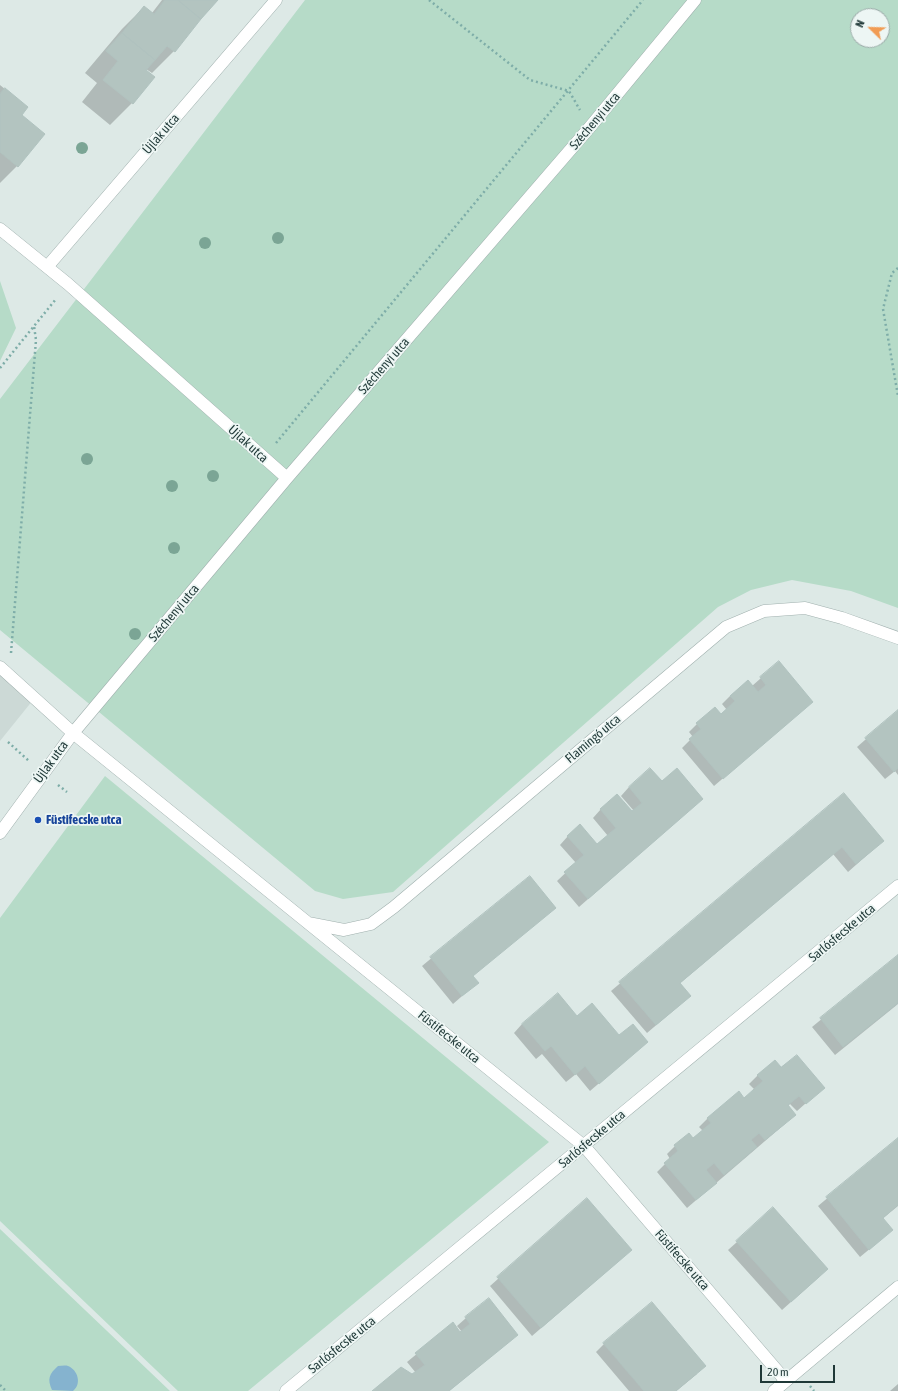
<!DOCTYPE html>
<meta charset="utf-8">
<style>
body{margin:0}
#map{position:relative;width:898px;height:1391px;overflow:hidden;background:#dde9e6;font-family:"Asap Condensed",sans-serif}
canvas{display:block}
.north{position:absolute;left:850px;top:8px;width:40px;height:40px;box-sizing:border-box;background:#edf6f4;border:1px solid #9baaa8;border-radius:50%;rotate:293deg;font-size:11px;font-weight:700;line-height:16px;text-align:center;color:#1f3837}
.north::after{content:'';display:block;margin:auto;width:14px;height:18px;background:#f19c54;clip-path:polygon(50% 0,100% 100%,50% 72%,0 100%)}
.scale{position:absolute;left:760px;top:1365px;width:75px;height:18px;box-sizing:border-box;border:2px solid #1f3837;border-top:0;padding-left:5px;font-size:12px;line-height:14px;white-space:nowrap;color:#1f3837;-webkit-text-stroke:3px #edf6f4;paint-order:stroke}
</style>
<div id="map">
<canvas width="898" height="1391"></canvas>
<div class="north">N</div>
<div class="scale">20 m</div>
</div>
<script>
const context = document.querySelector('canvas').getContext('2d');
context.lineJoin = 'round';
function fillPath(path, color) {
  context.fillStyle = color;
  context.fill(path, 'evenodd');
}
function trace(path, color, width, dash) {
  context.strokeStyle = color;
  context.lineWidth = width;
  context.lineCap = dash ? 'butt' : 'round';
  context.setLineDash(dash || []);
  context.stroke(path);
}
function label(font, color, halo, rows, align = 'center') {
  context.font = font + ' "Asap Condensed",sans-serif';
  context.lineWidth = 3.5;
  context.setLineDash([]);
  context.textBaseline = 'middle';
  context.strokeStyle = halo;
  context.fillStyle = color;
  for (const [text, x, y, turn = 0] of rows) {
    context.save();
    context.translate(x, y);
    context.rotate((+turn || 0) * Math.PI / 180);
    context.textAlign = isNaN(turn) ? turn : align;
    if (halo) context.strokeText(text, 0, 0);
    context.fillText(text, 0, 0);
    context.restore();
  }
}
const built = new Path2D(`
 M0 674 33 700 0 741Z`);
const green = new Path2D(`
 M305 0H898V608L851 591 792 580 751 590 718 607 393 892 343 899 315 891 0 630V399ZM858 16H882V40H858Z
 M0 281 16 328 0 361Z
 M105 776 549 1142 248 1391H178L0 1221V918Z
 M0 1229 170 1391H0Z`);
const water = new Path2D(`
 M58 1366C61 1366 65 1365 68 1366 78 1370 82 1384 73 1391L52 1390C47 1379 49 1374 58 1366Z`);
const shadow = new Path2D(`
 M162 0H216L174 51 152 73 146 69 145 70 153 77 132 103 110 125 82 102 97 83 85 73 122 29 144 7 152 13Z
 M0 85 27 107 21 115 43 134 17 166 0 183Z
 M778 663 803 710 714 786 682 748 693 737 689 732 697 724 721 715 727 710 722 704 730 696 748 681 752 686Z
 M898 711V775L895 771 885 779 857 747Z
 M662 783 702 799 579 907 557 881 576 863 560 845 568 836 597 846 608 836 593 818 601 809 632 813 634 811 621 796 629 787Z
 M844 794 883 841 848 872 833 854 679 984 681 1004 647 1033 611 991Z
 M529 877 555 908 472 976 477 983 453 1004 422 966Z
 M898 956V1004L835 1055 812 1027Z
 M577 1017 619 1037 647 1042 590 1091 576 1074 566 1082 542 1054 536 1059 514 1033 522 1024Z
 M781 1069 823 1088 797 1111 790 1104 788 1106 786 1123 687 1208 657 1172 670 1159 667 1154 675 1146 693 1139 703 1131 699 1127 708 1118 743 1099 755 1090 749 1084 758 1075Z
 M898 1139V1206L882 1219 883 1238 860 1257 818 1206Z
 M587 1200 622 1258 532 1336 490 1286Z
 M737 1242 819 1277 782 1310 728 1250Z
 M466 1318 517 1335 449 1391H373L416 1373 407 1362 453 1324 460 1333 462 1332 457 1326Z
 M604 1344 697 1374 676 1391H629L596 1352Z
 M898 1384V1391H890Z`);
const building = new Path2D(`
 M165 0H178L201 19 175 52 167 46 155 60 122 33 144 6 154 14Z
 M178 0H218L201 19Z
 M122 33 155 60 146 70 155 77 133 104 103 80 118 61 106 51Z
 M5 88 28 107 22 115 45 134 18 167 0 152V94Z
 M779 661 813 702 723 779 689 739 701 729 696 723 715 707 721 714 735 701 730 696 748 680 758 692 766 685 760 677Z
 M898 710V768L894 772 865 738Z
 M650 768 662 781 677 768 703 799 588 899 564 872 584 855 567 836 580 824 597 844 616 828 600 809 617 794 632 811 642 803 629 787Z
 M844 793 884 841 856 864 842 847 680 983 691 996 656 1025 619 982Z
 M530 876 556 908 473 976 479 983 462 996 430 957Z
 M898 955V1003L843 1047 820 1018Z
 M558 993 577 1016 592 1003 619 1035 633 1024 648 1042 599 1084 585 1066 575 1075 551 1046 545 1051 522 1024Z
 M797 1055 825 1088 806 1104 799 1096 788 1105 796 1115 765 1140 759 1133 751 1140 757 1147 724 1175 714 1163 706 1170 717 1183 696 1200 664 1163 678 1151 674 1145 689 1133 693 1138 711 1123 707 1118 739 1091 744 1098 763 1081 757 1075 775 1060 781 1067Z
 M898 1138V1205L883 1218 893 1230 869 1250 826 1197Z
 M587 1198 632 1250 541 1328 497 1277Z
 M773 1207 828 1269 791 1302 736 1241Z
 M489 1298 518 1335 449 1391H372L401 1367 412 1374 425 1365 415 1353 453 1322 460 1332 470 1324 465 1317Z
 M652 1302 706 1366 676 1391H644L603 1343Z`);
const path = new Path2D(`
 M429 0 530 80 569 91 580 110
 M898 268 892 273 883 309 898 396
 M0 368 56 299
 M276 443 643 0
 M11 653 36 340 34 326
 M8 742 29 761
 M58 785 67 792
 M0 1385 6 1391
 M810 1386 814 1391`);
const minor = new Path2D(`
 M0 229 68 284 287 478
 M47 267 276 0
 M0 667 73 733 584 1146 786 1381
 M0 833 73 733 287 478 590 127 695 0
 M308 923 344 930 371 924 394 907 726 627 764 611 805 608 842 618 898 638
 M286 1391 898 886
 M774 1391 898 1287`);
const trees = [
 [82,148],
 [278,238],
 [205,243],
 [87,459],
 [213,476],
 [172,486],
 [174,548],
 [135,634]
];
const markers = [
 [38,820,4,"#1a4fb4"]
];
const streetNames = [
 ["Széchenyi utca",595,121,-50],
 ["Újlak utca",161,134,-49],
 ["Széchenyi utca",384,366,-49],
 ["Újlak utca",248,444,42],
 ["Széchenyi utca",174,613,-50],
 ["Flamingó utca",593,739,-40],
 ["Újlak utca",51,762,-54],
 ["Sarlósfecske utca",842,933,-40],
 ["Füstifecske utca",449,1037,39],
 ["Sarlósfecske utca",592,1139,-40],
 ["Füstifecske utca",682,1260,49],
 ["Sarlósfecske utca",342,1345,-39]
];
const transitNames = [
 ["Füstifecske utca",46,820]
];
fillPath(built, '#ccd9d6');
fillPath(green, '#b6dbc8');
fillPath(water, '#85b3cf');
fillPath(shadow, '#0003');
fillPath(building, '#b3c4c0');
trace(building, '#b0c2bf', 1);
trace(minor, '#a0b0ae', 13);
trace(path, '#7eada8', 2.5, [2, 3]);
trace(minor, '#fff', 12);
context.fillStyle = '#7ba595';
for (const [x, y] of trees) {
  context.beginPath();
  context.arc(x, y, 6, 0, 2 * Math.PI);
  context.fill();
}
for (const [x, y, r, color] of markers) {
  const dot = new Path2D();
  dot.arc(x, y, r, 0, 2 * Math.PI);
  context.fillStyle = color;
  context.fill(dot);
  trace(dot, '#edf6f4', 1.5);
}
label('13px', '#1f3837', '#edf6f4', streetNames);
label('bold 13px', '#164399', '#edf6f4', transitNames, 'left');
</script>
